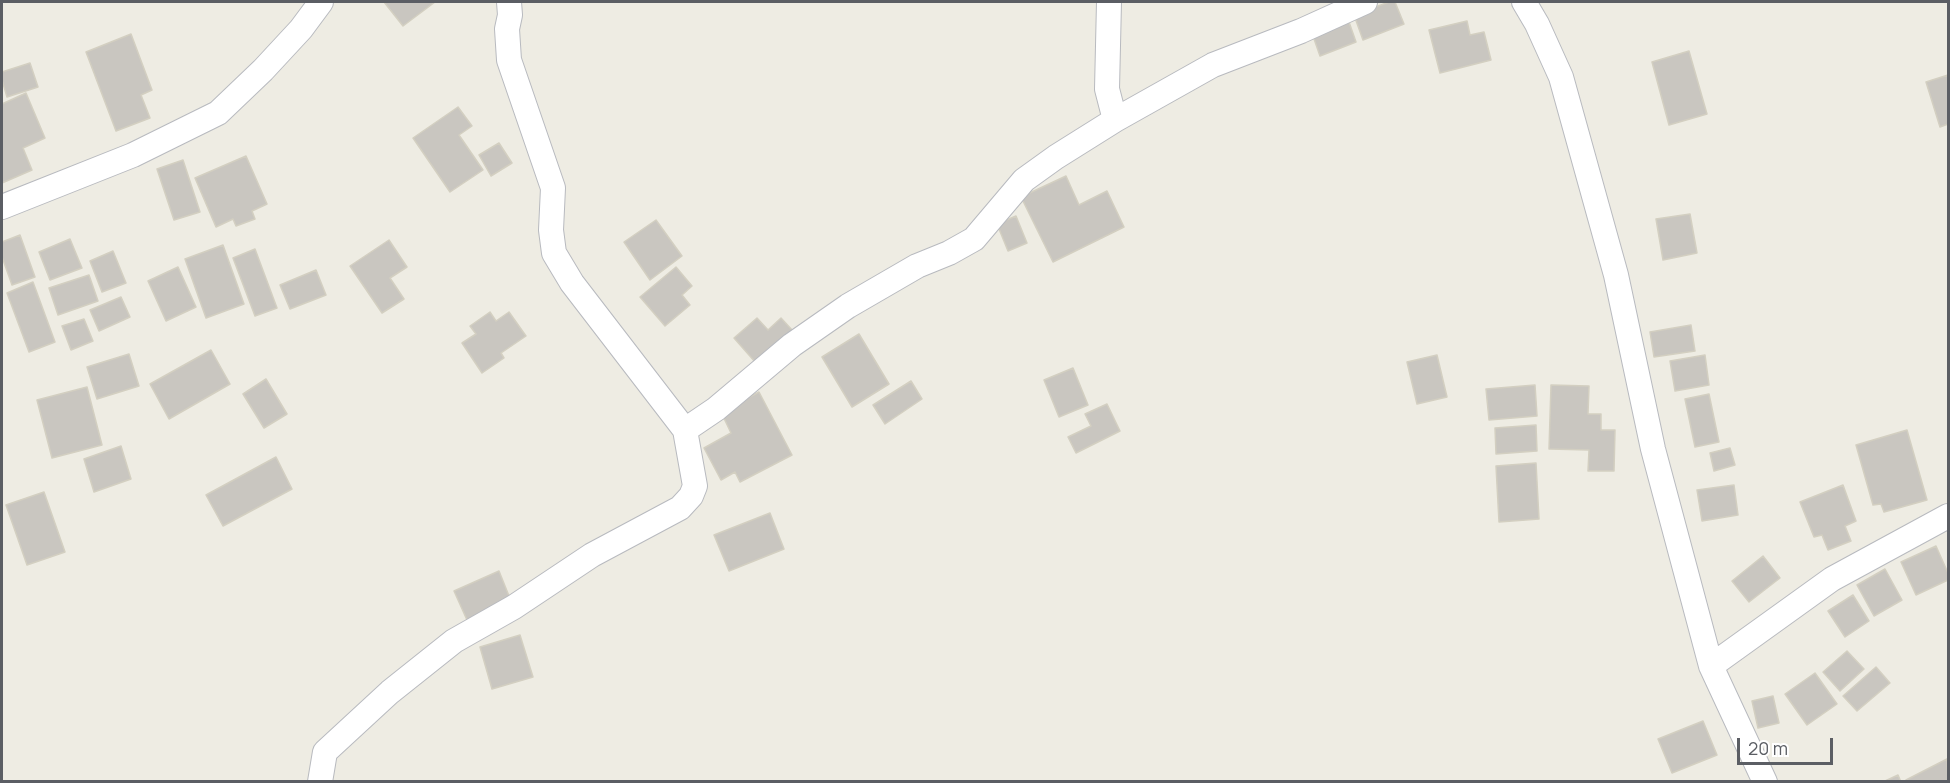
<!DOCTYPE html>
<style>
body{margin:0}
#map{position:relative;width:1950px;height:783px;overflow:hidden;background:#eeece3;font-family:Manrope,sans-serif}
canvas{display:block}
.frame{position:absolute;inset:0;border:3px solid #5b5e64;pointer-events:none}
.scale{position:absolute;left:1737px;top:738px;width:96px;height:27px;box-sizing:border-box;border:3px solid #5b5e64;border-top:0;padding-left:8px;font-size:18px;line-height:21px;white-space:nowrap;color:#5b5e64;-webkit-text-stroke:4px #fff;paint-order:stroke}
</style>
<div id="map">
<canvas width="1950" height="783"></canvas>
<div class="frame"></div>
<div class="scale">20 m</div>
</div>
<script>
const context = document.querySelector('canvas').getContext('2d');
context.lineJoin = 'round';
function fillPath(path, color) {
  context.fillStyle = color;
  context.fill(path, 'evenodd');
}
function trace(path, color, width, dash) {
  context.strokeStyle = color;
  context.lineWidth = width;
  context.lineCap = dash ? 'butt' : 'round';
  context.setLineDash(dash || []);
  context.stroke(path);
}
const building = new Path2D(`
 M384 2H435L403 26Z
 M1389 2H1395L1404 24 1363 40 1354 15Z
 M1467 21 1470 35 1484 32 1491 60 1440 73 1429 30Z
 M1349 22 1356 42 1320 56 1313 36Z
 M131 34 152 90 141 95 150 118 116 131 86 52Z
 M1689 51 1707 114 1669 125 1652 62Z
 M30 63 38 87 7 97 2 80V72Z
 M1948 75V124L1940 127 1926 82Z
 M26 93 45 138 23 148 32 170 2 183V104Z
 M458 107 472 126 459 135 483 170 450 192 413 138Z
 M499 143 512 163 491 176 479 155Z
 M246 156 267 204 252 211 255 219 236 226 233 219 216 227 195 178Z
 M183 160 200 212 174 220 157 169Z
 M1066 176 1079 205 1107 191 1124 227 1053 262 1021 197Z
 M1690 214 1697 253 1663 260 1656 219Z
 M1016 216 1027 243 1008 251 997 224Z
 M656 220 682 256 650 280 624 242Z
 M20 235 35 277 12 285 2 257V242Z
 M70 239 82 268 50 280 39 252Z
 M389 240 407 267 390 278 404 299 382 313 350 266Z
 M223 245 244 304 206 318 185 259Z
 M255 249 277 308 255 316 233 258Z
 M113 251 126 283 102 292 90 261Z
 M178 267 196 307 166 321 148 281Z
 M676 267 692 286 682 295 690 305 665 326 640 297Z
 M316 270 326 295 290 309 280 285Z
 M89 275 98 301 58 315 49 288Z
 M33 282 55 342 29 352 7 293Z
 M121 297 130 317 99 331 90 310Z
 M490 312 496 321 509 312 526 336 501 353 504 358 482 373 462 343 476 334 470 326Z
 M757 318 768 330 781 318 793 331 756 363 734 338Z
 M84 319 93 341 71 350 62 326Z
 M1691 325 1695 351 1654 357 1650 332Z
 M859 334 889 384 852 407 822 357Z
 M211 350 230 384 169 419 150 384Z
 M129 354 139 386 97 399 87 367Z
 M1437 355 1447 397 1417 404 1407 362Z
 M1705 355 1709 385 1675 391 1670 361Z
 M1073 368 1088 405 1059 417 1044 380Z
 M266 379 287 414 264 428 243 394Z
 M911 381 922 399 885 424 873 405Z
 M1535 385 1537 416 1489 420 1486 389Z
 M1551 385 1589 386 1588 414H1601V430H1615L1614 471H1588L1589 450 1549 449Z
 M87 387 102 445 52 458 37 400Z
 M759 392 792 455 740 482 735 472 721 480 704 448 731 433 721 412Z
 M1709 394 1719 442 1695 447 1685 399Z
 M1107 404 1120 431 1076 453 1068 437 1091 426 1085 414Z
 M1536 425 1537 451 1496 454 1495 428Z
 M1907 430 1927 500 1884 512 1881 504 1873 505 1856 445Z
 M121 446 131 479 94 492 84 459Z
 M1730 448 1735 465 1714 471 1710 453Z
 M276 457 292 489 223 526 206 495Z
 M1536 463 1539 519 1499 522 1496 466Z
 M1734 485 1738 515 1702 521 1697 490Z
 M1843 485 1856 521 1845 526 1851 541 1828 550 1822 535 1814 537 1800 502Z
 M44 492 65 552 27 565 6 505Z
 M770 513 784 549 729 571 714 535Z
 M1936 546 1948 573V580L1916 595 1901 562Z
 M1763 556 1780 578 1749 602 1732 581Z
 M1885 569 1902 600 1874 616 1857 585Z
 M499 571 511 601 467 620 454 591Z
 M1853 595 1869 621 1845 637 1828 611Z
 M520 635 533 677 492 689 480 647Z
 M1847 651 1864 669 1840 691 1823 672Z
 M1876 667 1890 683 1857 711 1843 696Z
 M1815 673 1837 704 1807 725 1785 694Z
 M1773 696 1779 723 1758 728 1752 701Z
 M1703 721 1717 755 1672 773 1658 739Z
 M1947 759 1948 782H1907L1906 780Z
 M1898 775 1901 782H1883Z`);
const minor = new Path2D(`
 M1109 2 1107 89 1115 120 1213 65 1301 31 1365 2
 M1524 2 1537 24 1561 77 1616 275 1653 449 1711 666 1765 782
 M2 207 133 155 218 113 263 70 301 29 321 2
 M685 430 716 409 792 345 848 306 917 266 949 253 974 239 1024 180 1056 157 1115 120
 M1711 666 1832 579 1948 516
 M320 782 325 752 390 692 454 641 514 607 592 555 680 508 691 496 695 486 685 430 572 283 554 253 551 230 553 188 509 60 507 29 510 15 509 2`);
fillPath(building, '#c9c6c0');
trace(building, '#d3cfc1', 1.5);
trace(minor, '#b8babf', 26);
trace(minor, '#fff', 24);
</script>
